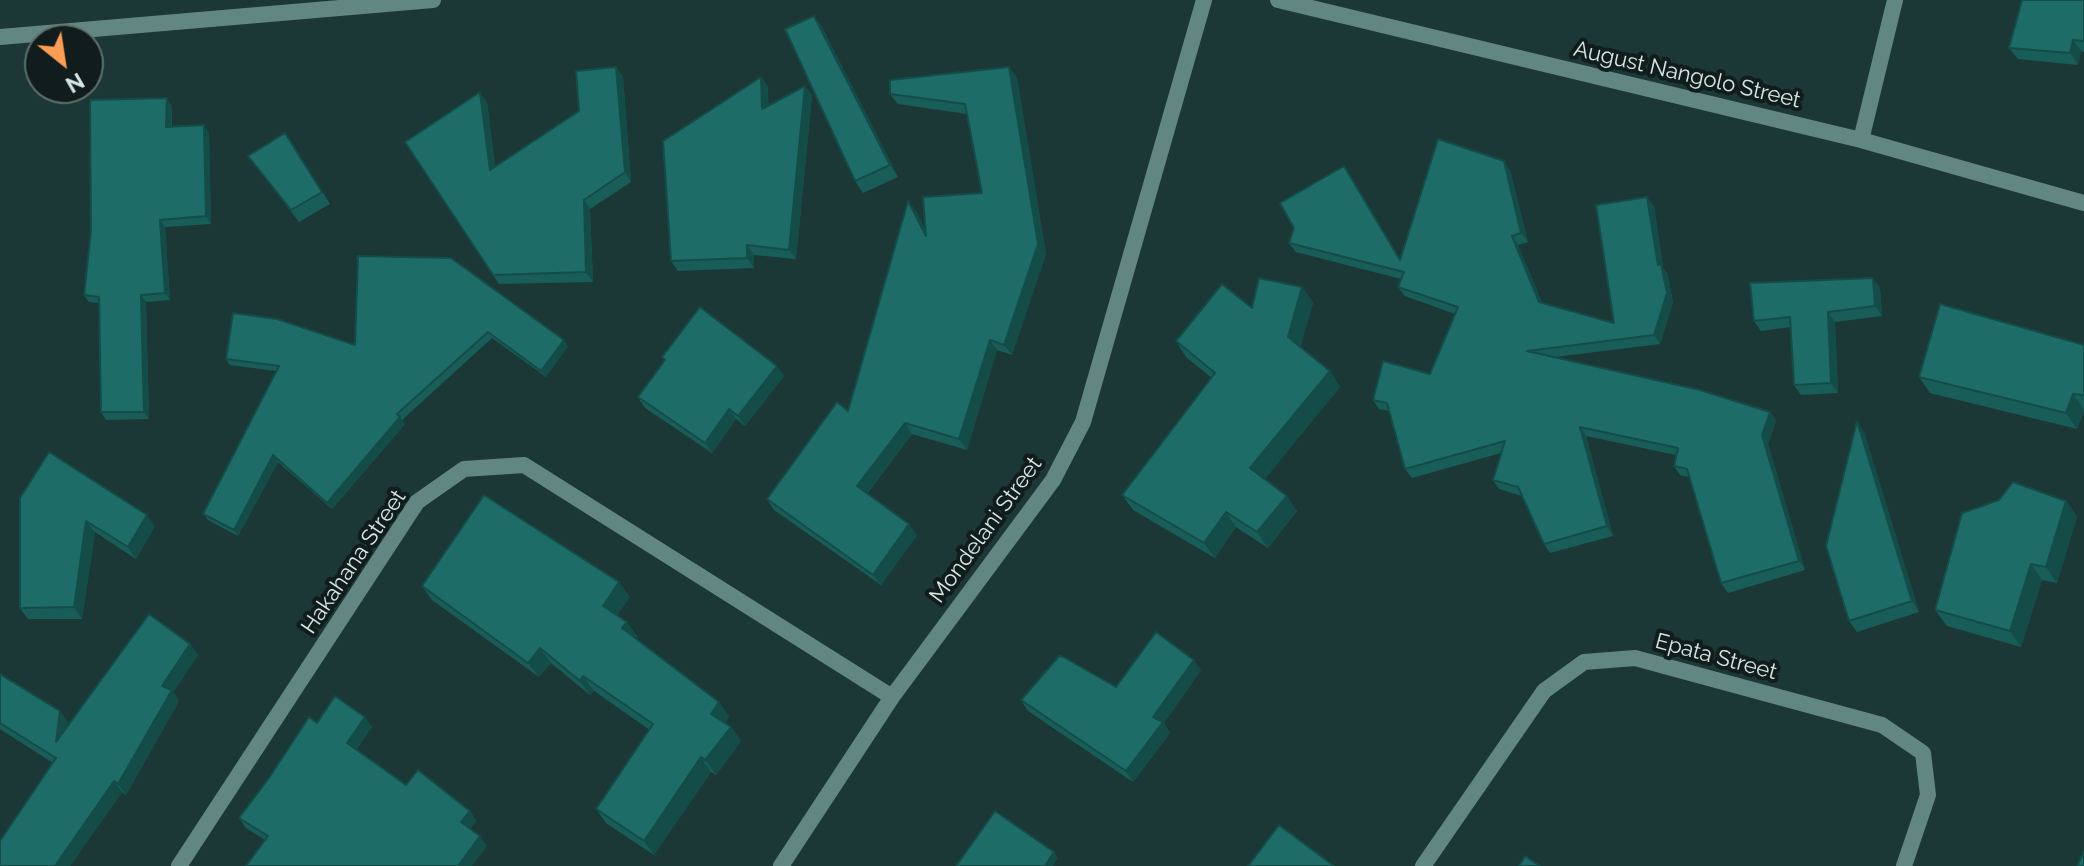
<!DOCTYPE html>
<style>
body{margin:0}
#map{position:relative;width:2084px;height:866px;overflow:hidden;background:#1b3836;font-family:Raleway,sans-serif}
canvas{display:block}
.north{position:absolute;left:24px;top:24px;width:80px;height:80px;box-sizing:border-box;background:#111d1c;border:2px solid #606e6c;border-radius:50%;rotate:150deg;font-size:22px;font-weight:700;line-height:32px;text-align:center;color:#d6e7e5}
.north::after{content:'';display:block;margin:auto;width:28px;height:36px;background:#fc9d54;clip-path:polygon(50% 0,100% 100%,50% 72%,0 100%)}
</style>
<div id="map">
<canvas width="2084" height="866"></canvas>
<div class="north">N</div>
</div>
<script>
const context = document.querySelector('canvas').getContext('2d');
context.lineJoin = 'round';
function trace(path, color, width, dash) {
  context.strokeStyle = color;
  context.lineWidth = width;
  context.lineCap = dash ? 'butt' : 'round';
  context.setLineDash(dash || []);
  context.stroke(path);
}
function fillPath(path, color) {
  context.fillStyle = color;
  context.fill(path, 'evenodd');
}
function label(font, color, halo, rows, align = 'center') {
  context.font = font + ' Raleway,sans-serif';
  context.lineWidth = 8;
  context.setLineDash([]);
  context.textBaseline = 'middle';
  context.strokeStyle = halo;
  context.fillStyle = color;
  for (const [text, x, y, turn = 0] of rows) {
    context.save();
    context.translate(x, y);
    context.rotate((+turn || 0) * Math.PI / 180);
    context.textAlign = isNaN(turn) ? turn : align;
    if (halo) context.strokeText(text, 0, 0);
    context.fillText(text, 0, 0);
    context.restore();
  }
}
const minor = new Path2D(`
 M1278 0 1861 140 2084 203
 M0 37 433 0
 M1861 140 1895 0
 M179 866 417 502 464 469 524 465 892 697
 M781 866 892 697 1053 480 1083 422 1204 0
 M1423 866 1544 691 1584 662 1635 658 1882 725 1923 753 1928 795 1904 866`);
const wall = new Path2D(`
 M2084 0V52L2081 51 2078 65 2018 59 2009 48Z
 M814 16 822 27 898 177 863 193 855 181Z
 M1009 67 1017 78 1046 254 1012 355 997 350 967 450 912 434 867 494 917 535 881 585 774 510 767 499 848 411 916 211 926 232 982 193 967 114 898 104 890 94Z
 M623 76 631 182 590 209 593 282 499 284 405 142 487 102 495 167 579 111Z
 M761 77 768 87V106L805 86 812 96 796 259 754 255V268L678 271 671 261Z
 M172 106V127L209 133 211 224 165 227 170 300 146 302 149 419 106 420 101 412 99 303 89 302 84 295Z
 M293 145 330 204 299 222 248 156Z
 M1510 170 1528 242 1518 245 1542 303 1614 323 1654 206 1663 267 1667 273 1673 302 1660 344 1555 357 1770 412 1776 421 1768 444 1805 570 1728 593 1721 583 1689 477 1680 475 1674 466 1676 455 1586 436 1613 536 1550 553 1544 544 1522 496 1499 489 1493 480 1501 453 1412 478 1405 469 1389 411 1379 409 1373 400 1430 374 1455 314 1405 296 1398 287 1401 279 1296 252 1289 243 1350 175 1400 259Z
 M358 256 568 346 546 377 492 338 402 420 405 424 332 509 278 462 238 536 208 520 203 514 276 371 230 365 226 359 355 345Z
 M1302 287 1313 303 1300 347 1330 371 1340 387 1264 479 1297 511 1268 548 1236 527 1215 558 1133 510 1122 495 1212 378 1186 357 1176 341Z
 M1880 288 1882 316 1835 322 1838 393 1801 395 1794 385 1791 327 1761 331 1754 321Z
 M2084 345V411L2077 429 1930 393 1919 377Z
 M662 357 777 366 784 376 745 426 736 419 712 453 645 408 638 397 664 361Z
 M1864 432 1919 612 1857 632 1849 621Z
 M20 498 155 526 136 559 95 532 82 619H28L20 608Z
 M2066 501 2077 517 2057 583 2042 580 2021 647 1947 626 1935 610Z
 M422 586 630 597 617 615 637 636 636 639 729 716 725 723 731 727 741 741 716 775 711 772 654 855 606 823 596 809 650 730 594 691 590 695 551 663 539 677 432 600Z
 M190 644 198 655 173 692 179 701 126 795 122 792 70 866H0L53 763 0 729V674L60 711 68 722 67 726Z
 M1201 670 1164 723 1170 733 1133 782 1028 711 1021 700 1116 687Z
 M317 723 372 727 356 750 406 785 470 811 476 821 470 829 487 846 265 840 246 828 239 818Z`);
const shadedWall = new Path2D(`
 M814 16 822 27 898 177 890 165Z
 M2073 40 2081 51 2078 65 2070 53Z
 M616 67 623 76 631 182 625 172Z
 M1009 67 1017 78 1046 254 1012 355 1004 345Z
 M761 77 768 87 769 119 762 109Z
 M805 86 812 96 796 259 789 250Z
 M480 92 487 102 496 180 490 170Z
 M167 98 172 106 171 134 166 127Z
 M204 125 209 133 211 224 206 216Z
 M1504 161 1510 170 1528 242 1521 233Z
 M1647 197 1654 206 1663 267 1667 273 1673 302 1660 344 1654 335 1658 265Z
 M584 200 590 209 593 282 586 272Z
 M908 201 916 211 934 247 926 236Z
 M160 220 165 227 170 300 165 293Z
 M1512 236 1518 245 1546 312 1539 302Z
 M747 245 754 255V268L747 258Z
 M1873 278 1880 288 1882 316 1875 306Z
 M1302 287 1313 303 1299 353 1288 337Z
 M141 295 146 302 149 419 144 412Z
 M1828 312 1835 322 1838 393 1831 383Z
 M564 340 568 346 546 377 541 371Z
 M990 340 997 350 967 450 959 439Z
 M777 366 784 376 745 426 738 416Z
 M1330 371 1340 387 1261 484 1250 468Z
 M2073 394 2084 410 2077 429 2066 413Z
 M729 409 736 419 712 453 705 443Z
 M1770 412 1776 421 1768 444 1805 570 1799 561 1762 435Z
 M400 417 405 424 332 509 327 503Z
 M1857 421 1864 432 1919 612 1912 601Z
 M905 423 912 434 864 497 857 486Z
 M1580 427 1586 436 1613 536 1607 526Z
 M273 455 278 462 238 536 234 530Z
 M1287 496 1297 511 1268 548 1257 532Z
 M2066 501 2077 517 2057 583 2046 567Z
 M1226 512 1236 527 1215 558 1204 543Z
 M147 515 155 526 136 559 128 547Z
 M86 521 95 532 82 619 74 607Z
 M909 524 917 535 881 585 873 575Z
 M2031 564 2042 580 2021 647 2010 631Z
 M619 582 630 597 613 621 603 606Z
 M627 622 637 636 632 643 622 628Z
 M190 644 198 655 173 692 179 701 126 795 118 784 162 686Z
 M540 648 551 663 539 677 528 663Z
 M1194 660 1201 670 1164 723 1170 733 1133 782 1126 771 1153 717Z
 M583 676 594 691 590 695 580 681Z
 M719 702 729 716 721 728 711 714Z
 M60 711 68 722 63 753 56 742Z
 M365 717 372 727 353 753 347 743Z
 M731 727 741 741 716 775 705 760Z
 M701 757 711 772 654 855 644 841Z
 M114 781 122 792 70 866H55Z
 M470 811 476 821 468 832 461 822Z
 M480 836 487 846 472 866H458Z
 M1054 852 1058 858 1053 866H1045Z`);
const building = new Path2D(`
 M2022 0H2084V41L2073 40 2070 53 2009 48Z
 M814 16 890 165 855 181 785 29Z
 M616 67 625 172 584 200 586 272 493 275 405 142 480 92 490 170 579 111 576 71Z
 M1009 67 1038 244 1004 345 990 340 959 439 905 423 857 486 909 524 873 575 767 499 837 402 848 411 908 201 926 236 923 197 982 193 965 104 890 94V80Z
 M761 77 762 109 805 86 789 250 747 245V258L671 261 663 141Z
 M167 98 166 127 204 125 206 216 160 220 165 293 141 295 144 412H101L99 297 84 295 91 231 90 100Z
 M285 133 322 192 291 210 248 156Z
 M1438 139 1504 161 1521 233 1512 236 1539 302 1614 323 1596 205 1647 197 1658 265 1661 264 1667 293 1654 335 1527 351 1700 390 1770 412 1762 435 1799 561 1721 583 1687 469 1674 466 1678 448 1580 427 1607 526 1544 544 1518 487 1493 480 1505 441 1405 469 1387 403 1373 400 1383 361 1430 374 1458 307 1398 287 1404 272 1289 243 1294 228 1280 203 1344 166 1400 260Z
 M358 256 451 258 564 340 541 371 488 332 397 414 400 417 327 503 273 455 234 530 203 514 279 366 226 359 233 313 277 319 355 345Z
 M1259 278 1302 287 1288 337 1330 371 1250 468 1287 496 1257 532 1226 512 1204 543 1122 495 1215 373 1176 341 1222 284 1252 308Z
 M1873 278 1875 306 1828 312 1831 383 1794 385 1790 317 1754 321 1750 283Z
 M1940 304 2084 345V395L2073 394 2066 413 1919 377Z
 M700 307 777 366 738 416 729 409 705 443 638 397 665 360 662 357Z
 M1857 421 1912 601 1849 621 1826 546Z
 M49 452 147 515 128 547 86 521 74 607 20 608V498Z
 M2013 482 2066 501 2046 567 2031 564 2010 631 1935 610 1962 513 1999 500Z
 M484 495 619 582 603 606 627 622 622 628 719 702 711 714 731 727 705 760 701 757 644 841 596 809 653 724 583 676 580 681 540 648 528 663 422 586Z
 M149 614 190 644 162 686 172 690 118 784 114 781 55 866H0V841L56 758 0 723V674L60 711 56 742Z
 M1156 632 1194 660 1153 717 1163 722 1126 771 1021 700 1060 655 1116 687Z
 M335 696 365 717 347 743 406 785 418 770 470 811 461 822 480 836 458 866H246L268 836 239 818 269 778 309 717 317 723Z
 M995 811 1054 852 1045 866H956Z
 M1279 825 1334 866H1248Z
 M2084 852V866H2077Z
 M1525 856 1540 866H1519Z`);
const streetNames = [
 ["August Nangolo Street",1687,75,13],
 ["Mondelani Street",986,530,-54],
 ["Hakahana Street",354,562,-56],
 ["Epata Street",1716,657,15]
];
trace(minor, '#628783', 16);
fillPath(wall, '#195d59');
fillPath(shadedWall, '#144c48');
fillPath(building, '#1d6c67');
trace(building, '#144c48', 2);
label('22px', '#d6e7e5', '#111d1c', streetNames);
</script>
